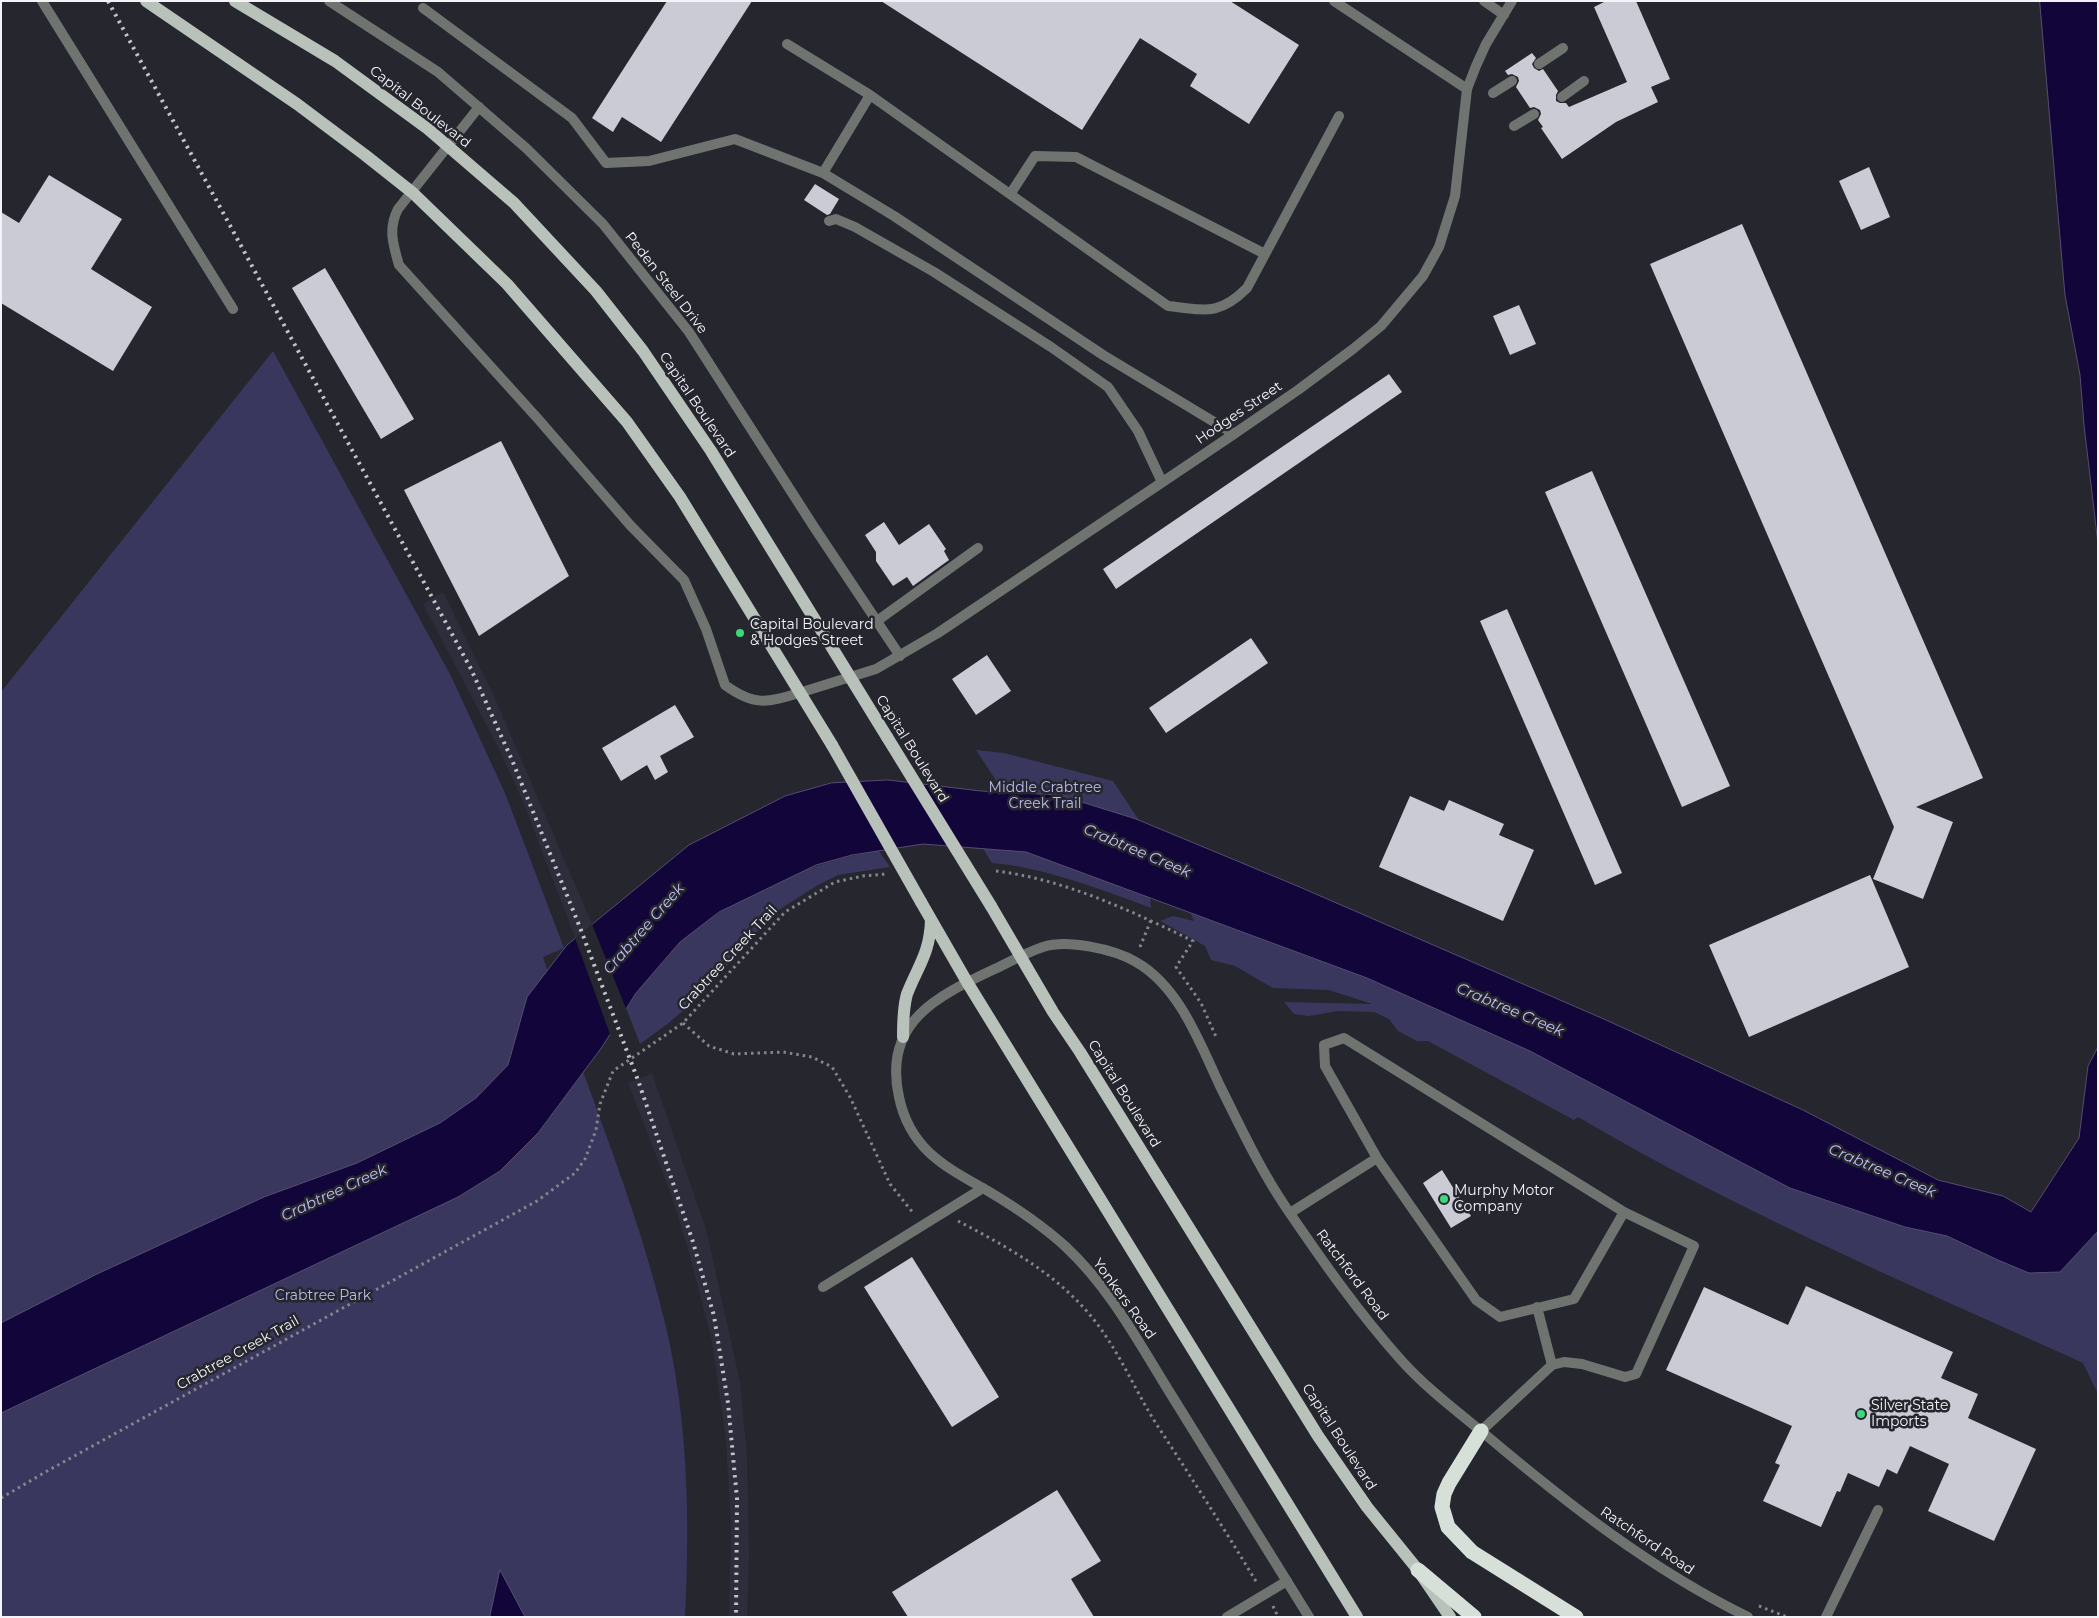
<!DOCTYPE html>
<style>
body{margin:0}
#map{position:relative;width:2099px;height:1618px;overflow:hidden;background:#26262e;font-family:Montserrat,sans-serif}
canvas{display:block}
.frame{position:absolute;inset:0;border:2px solid #f3f3f8;pointer-events:none}
</style>
<div id="map">
<canvas width="2099" height="1618"></canvas>
<div class="frame"></div>
</div>
<script>
const context = document.querySelector('canvas').getContext('2d');
context.lineJoin = 'round';
function fillPath(path, color) {
  context.fillStyle = color;
  context.fill(path, 'evenodd');
}
function trace(path, color, width, dash) {
  context.strokeStyle = color;
  context.lineWidth = width;
  context.lineCap = dash ? 'butt' : 'round';
  context.setLineDash(dash || []);
  context.stroke(path);
}
function label(font, color, halo, rows, align = 'center') {
  context.font = font + ' Montserrat,sans-serif';
  context.lineWidth = 5;
  context.setLineDash([]);
  context.textBaseline = 'middle';
  context.strokeStyle = halo;
  context.fillStyle = color;
  for (const [text, x, y, turn = 0] of rows) {
    context.save();
    context.translate(x, y);
    context.rotate((+turn || 0) * Math.PI / 180);
    context.textAlign = isNaN(turn) ? turn : align;
    if (halo) context.strokeText(text, 0, 0);
    context.fillText(text, 0, 0);
    context.restore();
  }
}
const built = new Path2D(`
 M443 592 494 696 592 924 575 938 524 804 500 751 423 604Z
 M652 1073 706 1229 740 1382 747 1456 749 1554 747 1617H729L731 1528 726 1441 712 1341 688 1249 671 1194 628 1083Z`);
const green = new Path2D(`
 M273 351 451 676 505 793 564 948 543 957C583 1081 636 1200 666 1327 688 1421 690 1520 685 1617H1V692Z
 M976 750 1004 753 1113 781 1172 870 2031 1239 2066 1199 2098 1069V1394L2083 1363C1913 1286 1739 1212 1578 1117L1574 1120 1428 1041H1417L1398 1031 1389 1019 1374 1012 1338 1011 1309 1016 1294 1014 1284 1002 1372 1004 1329 990 1273 988 1235 966 1211 960 1205 946 1160 921 1173 916 1194 921 1172 870 1025 825Z
 M1014 842 1149 888 1151 908C1104 890 1042 867 992 863L982 847Z
 M879 851 890 867 838 875 818 885 774 913 697 999 666 1025 640 1044 626 1008C639 988 664 956 681 941 735 895 810 861 879 851Z`);
const water = new Path2D(`
 M2040 1H2098V544L2084 425 2080 375 2065 295Z
 M888 780 981 791 1059 795 1136 819 1295 885 1606 1020 1803 1110 1938 1180 2003 1196 2031 1212 2079 1138 2088 1066 2098 1047V1231L2060 1272 2029 1273 1998 1260 1947 1236 1905 1227 1790 1188 1530 1051 1367 978 1026 852 923 844 852 855 816 865 719 912 680 942 636 993 602 1047 538 1133 500 1171 458 1197 1 1413V1323L97 1274 264 1197 357 1163 440 1123 476 1098 508 1065 527 997 567 945 689 845 785 796 831 783Z
 M500 1570 525 1617H490Z`);
const pier = new Path2D(`
 M592 924 627 1011 611 1037 575 938Z`);
const building = new Path2D(`
 M667 1H752L661 142 622 117 613 132 592 118Z
 M881 1H1230L1299 45 1249 124 1190 86 1197 74 1140 38 1082 130Z
 M1606 1H1636L1670 79 1651 87 1658 102 1616 122 1562 159 1541 128 1543 127 1538 120 1541 114 1540 110 1534 107 1530 108 1516 87 1519 81 1518 77 1512 74 1508 75 1505 71 1532 53 1536 58 1532 64 1534 68 1539 71 1543 69 1558 91 1556 95V101L1560 103H1566L1569 107 1627 82 1594 7Z
 M1869 167 1890 217 1861 230 1839 181Z
 M49 175 122 219 91 269 152 307 113 371 1 303V212L19 223Z
 M815 184 839 199 830 214 827 215 804 200Z
 M1742 224 1983 778 1916 807 1953 822 1923 899 1873 879 1894 827 1650 264Z
 M325 268 414 419 381 439 292 288Z
 M1519 305 1536 344 1510 355 1493 316Z
 M1389 374 1402 392 1116 589 1103 569Z
 M501 441 569 576 479 636 404 490Z
 M1592 471 1730 786 1682 807 1545 492Z
 M884 522 899 545 929 524 946 549 944 551 949 560 913 586 907 577 893 586 876 561V552L865 535Z
 M1507 609 1622 873 1595 885 1480 621Z
 M1251 638 1268 663 1166 733 1149 708Z
 M987 655 1011 691 976 715 952 679Z
 M675 705 694 737 660 756 668 772 655 780 647 765 621 781 602 748Z
 M1410 796 1444 811 1449 800 1504 824 1499 835 1534 850 1503 921 1379 867Z
 M1870 875 1909 967 1749 1037 1709 945Z
 M1442 1170 1471 1216 1451 1228 1423 1183Z
 M912 1257 999 1397 952 1427 864 1287Z
 M1806 1286 1953 1352 1941 1378 1978 1394 1968 1418 2036 1449 1994 1541 1928 1511 1949 1464 1910 1446 1897 1474 1887 1469 1879 1487 1848 1473 1840 1492 1837 1491 1821 1527 1763 1501 1780 1465 1775 1463 1792 1426 1666 1370 1704 1287 1788 1325Z
 M1057 1490 1101 1561 1071 1579 1094 1617H908L892 1592Z`);
const path = new Path2D(`
 M996 871C1063 879 1132 911 1193 941L1176 967 1201 1003 1217 1039
 M1140 947 1151 920
 M683 1023 709 1046 734 1054 783 1052 812 1057 832 1067 850 1097 890 1184 914 1214
 M958 1221C1006 1246 1055 1273 1090 1315 1118 1348 1134 1389 1157 1425 1191 1477 1225 1530 1257 1583
 M1 1498 49 1470 537 1201 575 1173 585 1159 596 1130 600 1104 613 1071 683 1023 785 912 835 882 863 876 886 874
 M1273 1606 1278 1617
 M1759 1606 1787 1617`);
const service = new Path2D(`
 M42 1 233 309
 M1484 1 1504 15
 M423 8 572 118 606 163 649 161 735 139 823 173 894 216 1103 355 1234 434
 M787 44 870 95
 M1539 64 1563 48
 M1493 93 1512 81
 M1562 97 1584 81
 M479 107 398 209C388 228 393 245 399 265L539 420 630 525 684 580 706 629 725 685C754 706 766 703 799 693
 M1514 126 1534 114
 M823 173 870 95 1168 306C1205 310 1219 316 1247 288L1339 116
 M1011 193 1035 156 1076 157 1265 254
 M829 221 836 219 855 227 934 272 1051 347 1108 387 1138 431 1162 482
 M877 621 978 548
 M1344 1038 1624 1212 1574 1299 1500 1317 1476 1300 1377 1158 1325 1066 1324 1045Z
 M1290 1213 1377 1158
 M823 1287 983 1188
 M1537 1307 1552 1365
 M1481 1431 1552 1365 1564 1362 1582 1364 1625 1377 1636 1374 1694 1246 1624 1212
 M1227 1617 1287 1581
 M1826 1617 1878 1510`);
const minor = new Path2D(`
 M329 1 438 72 526 148 603 224 689 332 814 527 900 656
 M1334 1 1467 89`);
const tertiary = new Path2D(`
 M799 693 876 669 938 633 1231 436 1298 390 1353 349 1381 326 1423 276 1439 247 1455 196 1467 89 1476 66 1486 44 1512 1
 M1309 1617C1263 1543 1218 1470 1172 1396 1140 1345 1111 1289 1066 1247 1043 1226 1015 1207 988 1191 946 1167 910 1150 899 1097 882 1020 940 995 999 967 1013 960 1028 952 1043 947 1067 939 1114 949 1136 962 1180 987 1200 1044 1221 1088 1241 1128 1260 1169 1285 1206 1321 1259 1358 1312 1401 1360 1427 1389 1458 1412 1487 1436 1569 1505 1652 1570 1748 1617`);
const primary = new Path2D(`
 M146 1 297 104 365 155 413 193 507 284 627 422 680 497 832 745
 M235 1 335 61 428 129 514 203 596 291 643 351 711 451 887 737
 M921 902 967 982 1357 1617
 M991 906 1053 1012 1080 1052 1318 1436 1367 1507 1418 1570 1450 1617
 M903 1037C903 1023 903 1008 907 994 918 966 930 953 931 920`);
const motorway = new Path2D(`
 M1481 1431 1449 1483 1444 1494 1442 1507 1448 1527 1472 1552 1576 1617
 M1418 1570 1474 1617`);
const rail = new Path2D(`
 M108 1 471 669 512 760 579 925 639 1083 693 1242 714 1316 728 1403 737 1499 736 1617`);
const primaryBridge = new Path2D(`
 M887 737 991 906
 M832 745 921 902`);
const markers = [
 [740,633,5,"#3dd77e"],
 [1444,1199,5,"#3dd77e"],
 [1861,1414,5,"#3dd77e"]
];
const streetNames = [
 ["Capital Boulevard",420,107,38],
 ["Peden Steel Drive",666,283,52],
 ["Capital Boulevard",697,405,56],
 ["Hodges Street",1239,413,-34],
 ["Capital Boulevard",912,749,58],
 ["Crabtree Creek Trail",728,958,-47],
 ["Capital Boulevard",1124,1094,58],
 ["Ratchford Road",1352,1275,53],
 ["Yonkers Road",1124,1299,54],
 ["Crabtree Creek Trail",238,1353,-29],
 ["Capital Boulevard",1339,1437,57],
 ["Ratchford Road",1647,1541,34]
];
const poiNames = [
 ["Capital Boulevard",750,625],
 ["& Hodges Street",750,641],
 ["Murphy Motor",1454,1191],
 ["Company",1454,1207],
 ["Silver State",1871,1406],
 ["Imports",1871,1422]
];
const parkNames = [
 ["Middle Crabtree",1045,788],
 ["Creek Trail",1045,804],
 ["Crabtree Park",323,1296]
];
const waterNames = [
 ["Crabtree Creek",1137,851,23],
 ["Crabtree Creek",644,929,-49],
 ["Crabtree Creek",1510,1010,23],
 ["Crabtree Creek",1882,1171,23],
 ["Crabtree Creek",334,1193,-25]
];
fillPath(built, '#2d2d3b');
fillPath(green, '#39375d');
fillPath(water, '#120539');
trace(water, '#564c72', 1);
fillPath(pier, '#26262e');
fillPath(building, '#cbcbd6');
trace(path, '#85858b', 3, [2.5, 4]);
trace(service, '#707471', 10);
trace(minor, '#707471', 10);
trace(tertiary, '#707471', 10);
trace(primary, '#b9c1bb', 12);
trace(motorway, '#d6e0d9', 15);
trace(rail, '#c3c3c9', 4, [2.5, 5]);
trace(primaryBridge, '#b9c1bb', 12);
for (const [x, y, r, color] of markers) {
  const dot = new Path2D();
  dot.arc(x, y, r, 0, 2 * Math.PI);
  context.fillStyle = color;
  context.fill(dot);
  trace(dot, '#26262e', 2);
}
label('14px', '#f3f3f8', '#26262e', streetNames);
label('14px', '#f3f3f8', '#26262e', poiNames, 'left');
label('14px', '#bcbcf0', '#26262e', parkNames);
label('italic 15px', '#c1c0f5', '#26262e', waterNames);
</script>
